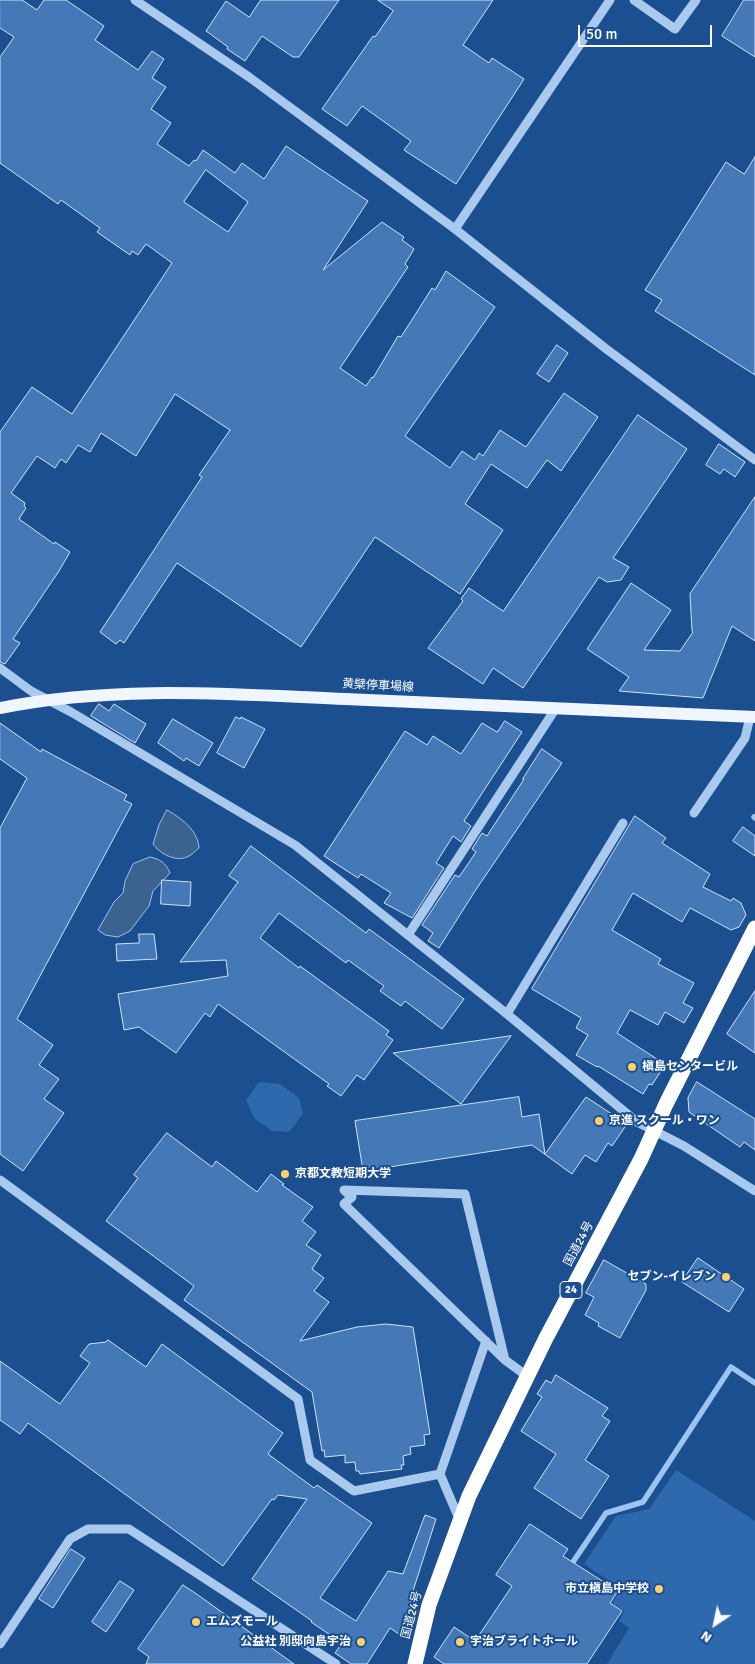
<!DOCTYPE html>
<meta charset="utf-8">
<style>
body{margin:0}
#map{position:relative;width:755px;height:1664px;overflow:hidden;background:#1b4f8f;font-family:Signika,sans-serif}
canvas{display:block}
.north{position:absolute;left:690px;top:1599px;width:50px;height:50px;-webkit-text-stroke:4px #1b4f8f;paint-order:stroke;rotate:214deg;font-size:14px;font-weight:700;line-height:20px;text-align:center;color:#fff}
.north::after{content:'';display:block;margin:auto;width:18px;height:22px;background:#fff;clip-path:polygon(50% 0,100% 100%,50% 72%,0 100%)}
.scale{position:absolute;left:578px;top:25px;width:134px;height:22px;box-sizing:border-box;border:2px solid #fff;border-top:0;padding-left:6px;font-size:15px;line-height:18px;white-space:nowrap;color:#fff;-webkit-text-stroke:4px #1b4f8f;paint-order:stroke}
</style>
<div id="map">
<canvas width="755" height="1664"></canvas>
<div class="north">N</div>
<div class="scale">50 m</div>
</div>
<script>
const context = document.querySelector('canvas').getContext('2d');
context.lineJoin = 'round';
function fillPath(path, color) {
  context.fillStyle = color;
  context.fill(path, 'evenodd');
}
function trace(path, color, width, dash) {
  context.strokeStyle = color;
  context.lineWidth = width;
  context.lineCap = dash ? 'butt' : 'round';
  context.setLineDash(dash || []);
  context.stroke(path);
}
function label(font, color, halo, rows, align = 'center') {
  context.font = font + ' Signika,"Noto Sans JP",sans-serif';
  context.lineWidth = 4;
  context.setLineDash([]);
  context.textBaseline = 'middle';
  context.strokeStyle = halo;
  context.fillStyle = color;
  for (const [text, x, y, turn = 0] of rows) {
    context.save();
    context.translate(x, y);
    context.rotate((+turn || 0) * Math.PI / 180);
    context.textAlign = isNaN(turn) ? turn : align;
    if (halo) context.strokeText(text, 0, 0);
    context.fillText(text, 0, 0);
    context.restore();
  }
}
const green = new Path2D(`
 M259 1082 280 1084 299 1098 303 1114 289 1132 272 1131 254 1118 246 1100Z
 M676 1470 755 1521V1664H607L629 1628 619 1621 624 1611 612 1603 621 1589 584 1564 616 1516 649 1509Z`);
const water = new Path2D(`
 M167 810C181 818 198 830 199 848 196 850 193 854 189 856 177 863 160 854 153 844L159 825Z
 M150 857C160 859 166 863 170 873L153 891 149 906 130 931 118 937 105 935 98 930 114 902 123 893 125 881 133 864Z`);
const stream = new Path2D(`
 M754 817 755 818
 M569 1568 606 1513 643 1502 731 1367 755 1383`);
const building = new Path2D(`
 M0 0H22L37 10 44 0H66L104 26 95 40 138 70 152 51 164 59 152 78 166 87 151 109 171 123 157 144 189 166 194 160 196 161 203 150 235 173 242 163 264 179 286 146 368 201 323 270 382 222 404 237 402 240 414 249 405 264 408 267 340 368 366 386 372 377 373 378 398 336 401 337 432 288 435 290 446 271 495 307 405 436 450 468 462 451 475 460 479 453 483 456 500 430 526 447 564 393 598 417 561 471 547 460 527 488 491 464 465 504 503 530 460 594 375 537 301 647 177 563 124 643 120 640 116 644 100 632 202 477 199 475 230 430 175 394 136 456 101 433 90 452 78 445 66 463 61 459 55 468 37 456 11 493 25 503 24 506 26 508 19 519 54 544 55 542 70 552 59 571 13 639 20 643 5 664 0 662V432L32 387 72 414 172 263 146 244 138 255 132 251 130 255 97 232 100 228 61 200 58 204 0 163V57L14 37 0 28ZM206 170 248 202 228 232 184 202Z
 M261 0H339L299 57H293L262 36 245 61 227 49 228 47 206 31 226 1 249 17Z
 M378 0H493L463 45 489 63 492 58 524 79 456 184 404 150 411 141 362 106 347 126 322 109 373 36 375 37 393 11Z
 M744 0H755V57L722 36Z
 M755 157V375L655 311 662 300 645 290 726 162 744 174Z
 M557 345 568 353 549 382 537 374Z
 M638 415 687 449 613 558 629 567 621 580 607 582 599 577 523 688 493 668 483 684 428 648 463 601 461 599 469 588 503 611Z
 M719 444 745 462 735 477 724 469 720 474 706 465Z
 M755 497V641L732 626 703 698 619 691 629 677 587 649 631 583 671 610 644 650 680 651 693 632 692 631 690 594Z
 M99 704 109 711 114 704 146 724 135 743 91 716Z
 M236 717 240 719 241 717 265 729 244 768 217 753Z
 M173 719 213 743 199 766 186 758 184 761 158 743Z
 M505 721 522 732 464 821 471 826 461 842 453 836 436 863 444 868 412 918 384 903 391 893 361 874 358 878 324 856 405 731 427 745 433 736 461 754 482 723 497 732Z
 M0 723 41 752 42 749 127 795 124 800 132 804 17 1019 53 1045 39 1065 59 1079 44 1099 64 1113 23 1171 0 1154V828L27 778 0 759Z
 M542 749 562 763 475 891 439 948 428 941 433 933 422 925 455 875 459 877 476 852 472 849 482 833 487 836 524 779H523Z
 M635 816 666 838 662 843 710 874 703 887 731 901 733 898 741 903 746 915 739 927 731 930 690 908 682 922 633 893 612 930 661 959 658 964 694 983 683 1003 693 1008 684 1023 665 1012 658 1025 630 1010 617 1033 663 1063 658 1069 661 1071 652 1085 649 1084 643 1094 598 1066 597 1067 576 1055 588 1035 576 1028 581 1018 532 989Z
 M743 827 755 836V856L733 841Z
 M251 846 366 933 369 929 464 999 442 1029 405 1001 401 1006 380 991 384 986 348 960 346 963 279 913 260 938 299 968 300 966 389 1031 386 1035 393 1040 364 1080 357 1075 356 1076 341 1096 327 1086 329 1084 218 1004 210 1017 205 1013 176 1053 139 1027 124 1030 118 994 228 976 226 960 180 962 238 882 229 876Z
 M162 880 191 882 190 906 161 904Z
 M139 934H154L157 959 117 961 116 944 139 943Z
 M755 991V1053L727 1034Z
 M511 1036 461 1104 393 1053 412 1050Z
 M697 1082 755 1119V1150L744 1142 740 1147 689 1112 688 1098Z
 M519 1097 522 1117 539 1114 545 1154 586 1097 627 1124 612 1146 608 1143 596 1162 585 1155 572 1174 532 1145 363 1171 355 1121Z
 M167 1133 212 1167 216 1161 257 1192 271 1174 284 1184 282 1185 313 1207 302 1221 316 1232 306 1245 321 1255 312 1269 324 1278 314 1291 329 1302 300 1341 357 1327 386 1324 413 1327 430 1434 424 1435 425 1445 410 1447 411 1454 403 1456 404 1465H401L402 1469 360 1474 359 1471H356L355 1462 345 1463V1455L325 1457 324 1450 322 1451 312 1392 184 1300 194 1286 106 1221 138 1178 134 1175Z
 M698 1258 744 1289 729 1312 682 1282Z
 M604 1260 646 1284V1290L620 1338 598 1326 599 1323 585 1315 594 1297 586 1293Z
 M108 1340 146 1367 162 1344 283 1433 268 1454 314 1488 317 1485 372 1523 320 1598 356 1621 388 1571 403 1574 425 1515 436 1519 413 1591 403 1637 390 1628 367 1664H351L335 1653 342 1643 311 1622 312 1621 252 1579 307 1499 278 1495 274 1500 272 1499 223 1566 28 1423 20 1434 0 1420V1361L60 1404 90 1363 80 1356 89 1344 106 1342Z
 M556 1375 608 1408 602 1416 610 1421 585 1460 609 1476 581 1519 534 1488 556 1454 521 1431 542 1397 537 1394 546 1380 551 1383Z
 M530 1524 568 1549 563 1556 618 1591 610 1603 622 1611 587 1664H444L434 1657 454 1627 475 1641 512 1586 496 1575Z
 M71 1549 85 1558 53 1608 39 1599Z
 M120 1581 134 1590 106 1632 92 1622Z
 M183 1585 198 1595 294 1664H146L149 1657 138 1649Z`);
const minor = new Path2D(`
 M135 0 249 77 455 229 605 348 755 460
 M634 0 675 29 696 0
 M455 229 610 0
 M0 668 31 691 71 712 295 845 507 1014 637 1122 684 1146 755 1191
 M694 813 745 738 750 717
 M408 935 556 708
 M507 1014 623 823
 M0 1180 298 1399 310 1460 354 1491 440 1474 460 1521
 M505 1360 344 1204 352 1197 344 1190 465 1194 505 1360 527 1376
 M440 1474 486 1341
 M0 1644 70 1539 88 1529H129L336 1664`);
const major = new Path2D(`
 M0 708C113 685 230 694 345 699 482 705 618 711 755 717`);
const highway = new Path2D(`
 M415 1664 429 1605 469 1496 546 1338 641 1159 666 1104 755 928`);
const markers = [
 [632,1067,5,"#ffd166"],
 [599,1121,5,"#ffd166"],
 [285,1174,5,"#ffd166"],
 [726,1277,5,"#ffd166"],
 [659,1589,5,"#ffd166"],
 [196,1622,5,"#ffd166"],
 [361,1642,5,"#ffd166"],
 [460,1642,5,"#ffd166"]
];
const shields = [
 [571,1290,22]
];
const shieldNames = [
 ["24",571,1290]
];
const streetNames = [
 ["黄檗停車場線",378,686,3],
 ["国道24号",579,1244,-62],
 ["国道24号",412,1615,-75]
];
const poiNames = [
 ["槇島センタービル",642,1067],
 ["京進 スクール・ワン",609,1121],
 ["京都文教短期大学",295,1174],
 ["セブン-イレブン",716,1277,"right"],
 ["市立槇島中学校",649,1589,"right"],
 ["エムズモール",206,1622],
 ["公益社 別邸向島宇治",351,1642,"right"],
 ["宇治ブライトホール",470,1642]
];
fillPath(green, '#2e69ad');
fillPath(water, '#3c6290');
trace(water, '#9cc4f0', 1);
trace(stream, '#9cc4f0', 5.5);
fillPath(building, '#4478b7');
trace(building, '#cfe3fa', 1);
trace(minor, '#a9c9ee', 9);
trace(major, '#f0f6ff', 12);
trace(highway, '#fff', 15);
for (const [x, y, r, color] of markers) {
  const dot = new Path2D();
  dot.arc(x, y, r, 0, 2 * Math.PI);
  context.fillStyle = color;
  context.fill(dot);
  trace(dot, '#1b4f8f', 2);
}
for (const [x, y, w] of shields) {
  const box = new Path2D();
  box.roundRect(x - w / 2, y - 8.5, w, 17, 4);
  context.fillStyle = '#1b4f8f';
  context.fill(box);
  trace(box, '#fff', 1);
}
label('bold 11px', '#fff', null, shieldNames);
label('12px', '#fff', '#1b4f8f', streetNames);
label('bold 12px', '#fff', '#1b4f8f', poiNames, 'left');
</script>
